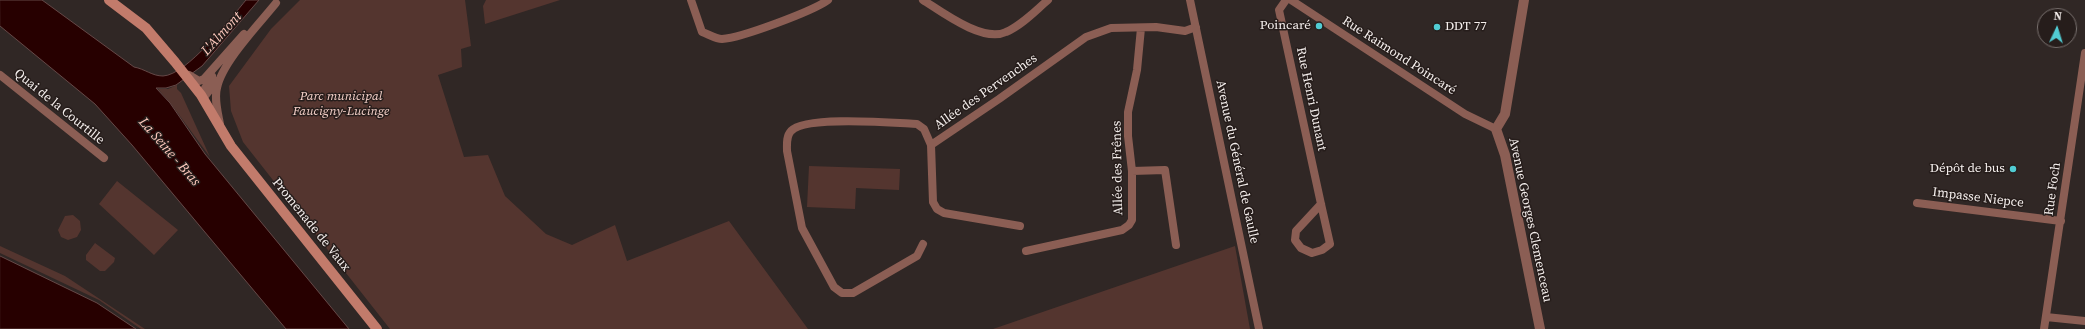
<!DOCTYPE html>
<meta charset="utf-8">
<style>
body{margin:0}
#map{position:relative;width:2085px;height:329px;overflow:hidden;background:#302725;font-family:"Source Serif 4",serif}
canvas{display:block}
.north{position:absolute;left:2037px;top:8px;width:40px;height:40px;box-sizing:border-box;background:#261d1b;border:1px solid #79716f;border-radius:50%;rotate:4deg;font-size:11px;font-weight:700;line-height:16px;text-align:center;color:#f5efed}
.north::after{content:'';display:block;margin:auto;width:14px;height:18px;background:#51ccd3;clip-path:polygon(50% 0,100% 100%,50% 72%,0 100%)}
</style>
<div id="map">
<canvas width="2085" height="329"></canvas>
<div class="north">N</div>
</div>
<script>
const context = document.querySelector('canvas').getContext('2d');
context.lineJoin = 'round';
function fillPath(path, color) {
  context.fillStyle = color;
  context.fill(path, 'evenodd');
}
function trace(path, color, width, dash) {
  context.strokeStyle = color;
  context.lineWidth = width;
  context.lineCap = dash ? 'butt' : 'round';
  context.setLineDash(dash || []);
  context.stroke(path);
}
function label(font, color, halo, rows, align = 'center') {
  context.font = font + ' "Source Serif 4",serif';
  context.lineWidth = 3;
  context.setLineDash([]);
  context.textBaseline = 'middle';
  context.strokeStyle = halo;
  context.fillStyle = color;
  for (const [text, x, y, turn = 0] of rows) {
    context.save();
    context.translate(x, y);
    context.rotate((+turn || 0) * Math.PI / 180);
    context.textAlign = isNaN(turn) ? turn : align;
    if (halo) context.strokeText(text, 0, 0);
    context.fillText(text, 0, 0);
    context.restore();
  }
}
const green = new Path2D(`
 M300 0H465L471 46 461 49 462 67 438 75 464 157 488 155 505 196 546 234 572 245 615 225 627 261 729 221 808 329H390L243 142 231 111 229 86 271 29Z
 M486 0H560L485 24 483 6Z
 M177 85V89L181 93 210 157 171 104 158 89H168Z
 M809 166 900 169 899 190 856 188 855 209 807 207Z
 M117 181 178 230 154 255 99 204Z
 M73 215 80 221 81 230 77 237 68 240 61 237 58 230 65 216Z
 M95 243 115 258 114 262 105 271H100L86 260V255Z
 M0 246 65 276 145 329H141L99 300 0 253Z
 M1235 246 1250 329H993Z`);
const water = new Path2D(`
 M0 0H42L134 67C145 69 152 76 163 76 187 75 231 18 246 0H259L202 66 176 85 166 88H156L170 103 205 154 349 329H286L132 145 95 104 0 26Z
 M0 256 97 303 136 329H0Z`);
const minor = new Path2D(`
 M691 0 702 32C708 34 716 39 722 39 741 38 813 11 828 0
 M923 0C942 12 983 43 1006 32 1022 25 1035 11 1048 0
 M1190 0 1259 329
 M1286 0 1279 10 1321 204 1330 244 1322 250 1312 253 1301 248 1295 240 1296 231 1321 204
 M1291 0 1465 114 1496 129
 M0 75 104 158
 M189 75 199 81 204 79 244 34
 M212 76 201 95 205 96 217 81
 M220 124C218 113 214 99 217 88 222 62 260 23 276 3
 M1132 171 1165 170 1176 245
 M1917 203 2061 221
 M1020 226 944 213 937 209 933 202 931 145 999 99 1086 37 1111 28 1156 27 1185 31 1196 27
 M923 244 917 256 853 293H842L834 287 802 228 787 151C787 145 786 136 791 131 805 115 895 123 917 124L924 129 931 145
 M1026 251 1122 230 1129 225 1132 220V171L1128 136V112L1137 70 1141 28
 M2046 317 2085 321
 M2044 329 2085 53`);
const tertiary = new Path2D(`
 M1524 0 1505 114 1496 129 1505 155 1540 329`);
const secondary = new Path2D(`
 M109 0 146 28 175 62 201 95 231 146 377 329`);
const markers = [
 [1319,26,4,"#51ccd3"],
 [1437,27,4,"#51ccd3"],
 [2013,169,4,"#51ccd3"]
];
const poiNames = [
 ["Poincaré",1311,26],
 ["DDT 77",1445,27,"left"],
 ["Dépôt de bus",2005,169]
];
const streetNames = [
 ["Rue Raimond Poincaré",1399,56,33],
 ["Allée des Pervenches",986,92,-35],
 ["Rue Henri Dunant",1311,99,78],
 ["Quai de la Courtille",59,107,39],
 ["Avenue du Général de Gaulle",1237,162,78],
 ["Allée des Frênes",1118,168,-91],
 ["Rue Foch",2053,189,-82],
 ["Impasse Niepce",1978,198,7],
 ["Avenue Georges Clemenceau",1530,220,78],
 ["Promenade de Vaux",311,225,51]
];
const parkNames = [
 ["Parc municipal",341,97],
 ["Faucigny-Lucinge",341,112]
];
const waterNames = [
 ["L'Almont",222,34,-48],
 ["La Seine - Bras",169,152,49]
];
fillPath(green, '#54352f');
fillPath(water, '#270000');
trace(water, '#654847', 1);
trace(minor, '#8b5e54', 8);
trace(tertiary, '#8b5e54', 10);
trace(secondary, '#c27b6b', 10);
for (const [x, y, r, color] of markers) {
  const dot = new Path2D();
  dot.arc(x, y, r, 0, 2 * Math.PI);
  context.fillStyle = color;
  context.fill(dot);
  trace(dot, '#261d1b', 1.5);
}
label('13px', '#f5efed', '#261d1b', poiNames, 'right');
label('13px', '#f5efed', '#261d1b', streetNames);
label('italic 13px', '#f5d1c9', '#261d1b', parkNames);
label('italic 14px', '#fdc8bc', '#261d1b', waterNames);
</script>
